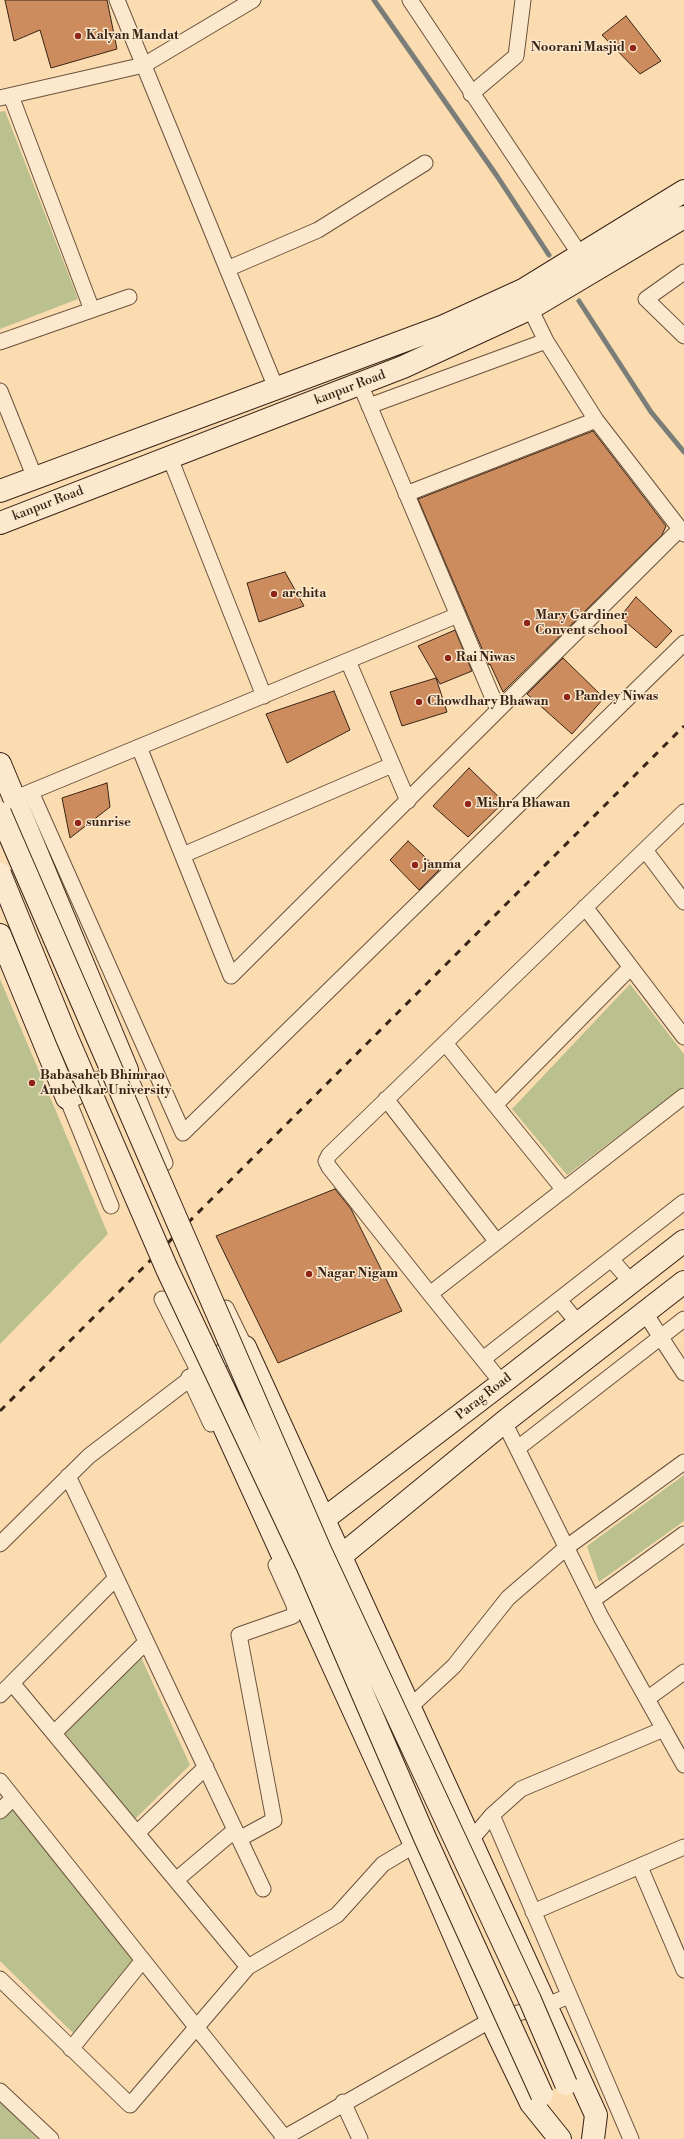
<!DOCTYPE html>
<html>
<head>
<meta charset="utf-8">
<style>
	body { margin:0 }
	canvas { display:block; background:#fadcb0 }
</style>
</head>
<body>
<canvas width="684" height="2139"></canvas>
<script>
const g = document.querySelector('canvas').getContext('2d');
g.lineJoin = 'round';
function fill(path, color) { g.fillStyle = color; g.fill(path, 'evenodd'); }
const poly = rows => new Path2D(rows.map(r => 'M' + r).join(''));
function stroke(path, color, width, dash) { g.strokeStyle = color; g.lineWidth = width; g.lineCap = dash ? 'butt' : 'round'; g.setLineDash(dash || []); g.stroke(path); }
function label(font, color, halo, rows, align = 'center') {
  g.font = font + ' "Libre Bodoni",serif'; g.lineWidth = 3; g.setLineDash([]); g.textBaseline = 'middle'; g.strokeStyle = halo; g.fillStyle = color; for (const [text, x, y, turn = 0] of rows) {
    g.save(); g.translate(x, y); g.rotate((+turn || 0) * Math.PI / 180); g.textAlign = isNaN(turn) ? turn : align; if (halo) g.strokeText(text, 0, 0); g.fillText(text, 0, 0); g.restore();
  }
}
fill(poly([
	[5,111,78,299,0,329,0,112],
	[0,979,108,1234,0,1344],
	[630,984,684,1054,684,1086,567,1175,512,1109],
	[684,1475,684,1521,599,1582,587,1546],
	[140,1655,190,1765,135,1819,65,1733],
	[10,1803,133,1961,74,2034,0,1961,0,1813],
	[0,2101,38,2139,0,2139]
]), '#bbc18e');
stroke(poly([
	[374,0,497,176,549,255],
	[579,301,651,412,684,452]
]), '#7a7d78', 5);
const building = poly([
	[5,0,107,0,117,49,51,68,40,30,14,41,5,0],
	[626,16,661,61,640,74,602,35,626,16],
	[593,431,666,526,662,535,503,692,490,664,489,665,418,499,593,431],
	[285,572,304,606,259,622,247,583,285,572],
	[636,597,672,631,656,648,620,617,636,597],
	[455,630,472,671,440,684,418,646,455,630],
	[563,658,604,698,572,734,527,694,563,658],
	[436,678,447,712,402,726,390,692,436,678],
	[334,691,350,730,287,763,266,714,334,691],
	[469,768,504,802,468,837,433,806,469,768],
	[107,783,110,807,70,838,62,798,107,783],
	[408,841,439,870,419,890,390,860,408,841],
	[335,1189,351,1209,402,1311,278,1363,216,1236,335,1189]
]);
fill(building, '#cd8c5e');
stroke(building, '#392417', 1);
const street = poly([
	[117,0,276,388],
	[410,0,581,256],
	[471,94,516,56,523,0],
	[11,96,92,310],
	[0,98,144,65,253,0],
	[227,269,318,230,425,163],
	[684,272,646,299,684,336],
	[526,300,546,341,596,420,684,534],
	[0,342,129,297],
	[360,384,498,710],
	[0,391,35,478],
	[369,406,546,341],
	[170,458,264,696],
	[406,494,596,420],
	[348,661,408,801],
	[139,747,231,976,680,529],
	[31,792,183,1133,684,643],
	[23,795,458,615],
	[645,850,684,902],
	[183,855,392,765],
	[585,907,684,1037],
	[445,1043,564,1190],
	[127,1070,165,1163],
	[67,1098,111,1206],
	[386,1099,497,1242],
	[495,1105,631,967],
	[611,1259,631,1282],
	[430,1294,684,1096],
	[559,1300,578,1323],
	[226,1308,245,1347],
	[645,1313,684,1373],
	[483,1359,684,1202],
	[189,1377,211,1424],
	[502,1383,430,1294,329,1167,326,1161,329,1155,684,812],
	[504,1422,601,1617,684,1765],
	[518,1448,684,1319],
	[68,1476,263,1889],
	[0,1544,89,1456,199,1372,162,1299],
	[593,1600,684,1534],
	[0,1695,116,1578],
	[647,1699,684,1672],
	[410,1707,454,1666,508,1598,567,1547,684,1462],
	[54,1733,146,1642],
	[0,1781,284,2137],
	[0,1811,13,1798],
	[492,1815,631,2139],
	[137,1833,206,1767],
	[239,1839,274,1820,239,1635,293,1616,295,1611,294,1605,276,1565],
	[471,1840,492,1815,521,1789,664,1729],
	[640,1867,684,1970],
	[176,1880,235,1830],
	[533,1912,684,1847],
	[248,1967,337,1915,383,1864,415,1845],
	[0,1979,130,2105,248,1967,12,1683],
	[71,2049,143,1960],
	[0,2091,51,2139],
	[343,2102,360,2139],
	[282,2139,491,2020,545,2006,569,1996]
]);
const secondary = poly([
	[0,491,444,326,523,290,684,191],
	[0,523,403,367,531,308,684,217],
	[0,764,127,1070,67,1098,0,935],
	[312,1526,324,1519,502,1383,684,1241],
	[330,1565,504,1422,684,1282],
	[560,2139,531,2103,491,2020,415,1845,199,1372,204,1365,240,1346,245,1347,596,2115,593,2139]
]);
stroke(street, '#69523d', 17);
stroke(secondary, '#392417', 24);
stroke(street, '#fce8cc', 15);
stroke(secondary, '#fce8cc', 22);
stroke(poly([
	[0,1411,684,726]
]), '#392417', 3, [7, 7]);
const secondaryBridge = poly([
	[0,813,320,1550,530,2000,566,2084],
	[0,874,67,1038,167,1269,307,1565,425,1838,542,2095]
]);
stroke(secondaryBridge, '#392417', 24, []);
stroke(secondaryBridge, '#fce8cc', 22);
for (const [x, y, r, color] of [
	[78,36,4,"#8f2418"],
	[633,48,4,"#8f2418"],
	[274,594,4,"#8f2418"],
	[527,623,4,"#8f2418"],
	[448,658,4,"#8f2418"],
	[567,697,4,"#8f2418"],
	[419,702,4,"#8f2418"],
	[468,804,4,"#8f2418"],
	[78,823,4,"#8f2418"],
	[415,865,4,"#8f2418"],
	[32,1083,4,"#8f2418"],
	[309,1274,4,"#8f2418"]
]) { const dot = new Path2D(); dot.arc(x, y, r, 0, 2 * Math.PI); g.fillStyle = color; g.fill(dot); stroke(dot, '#fce8cc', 1.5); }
label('bold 13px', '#392417', '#fce8cc', [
	["Kalyan Mandat",86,36],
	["Noorani Masjid",625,48,"right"],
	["archita",282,594],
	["Mary Gardiner",535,616],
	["Convent school",535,631],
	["Rai Niwas",456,658],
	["Pandey Niwas",575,697],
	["Chowdhary Bhawan",427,702],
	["Mishra Bhawan",476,804],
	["sunrise",86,823],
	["janma",423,865],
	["Babasaheb Bhimrao",40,1076],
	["Ambedkar University",40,1091],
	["Nagar Nigam",317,1274]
], 'left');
label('13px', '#392417', '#fce8cc', [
	["kanpur Road",350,388,-21],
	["kanpur Road",48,504,-21],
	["Parag Road",484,1397,-38]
]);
</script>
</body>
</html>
